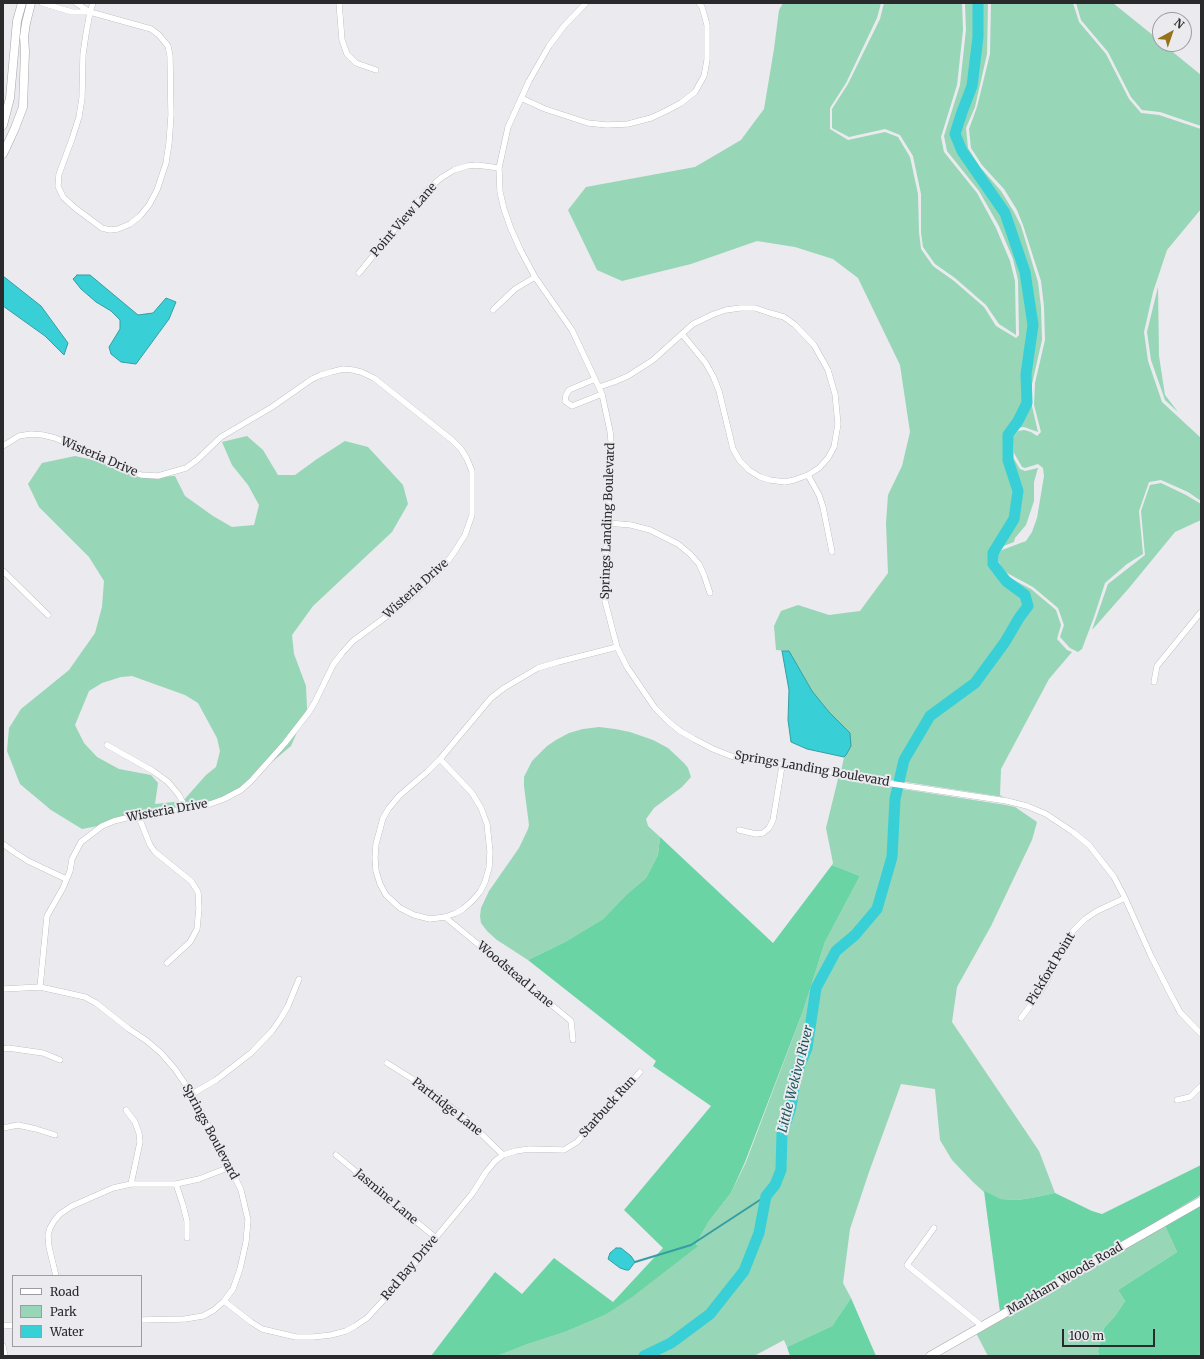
<!DOCTYPE html>
<html>
<head>
<meta charset="utf-8">
<style>
	body { margin:0 }
	#map { position:relative; width:1204px; height:1359px; overflow:hidden; background:#eaeaef; font-family:Merriweather,serif }
	canvas { display:block }
	.frame { position:absolute; inset:0; border:4px solid #2a2a2c; pointer-events:none }
	.legend { position:absolute; left:12px; top:1275px; width:130px; height:72px; box-sizing:border-box; background:#eaeaef; border:1px solid #9d9da1; margin:0; padding:5px 7px; list-style:none; font-size:12px; color:#2a2a2c }
	.legend li { display:flex; align-items:center; gap:8px; height:20px }
	.legend b { width:20px; border:1px solid #9d9da1 }
	.north { position:absolute; left:1152px; top:12px; width:40px; height:40px; box-sizing:border-box; background:#eaeaef; border:1px solid #9d9da1; border-radius:50%; rotate:40deg; font-size:11px; font-weight:700; line-height:16px; text-align:center; color:#2a2a2c }
	.north::after { content:''; display:block; margin:auto; width:14px; height:18px; background:#96721c; clip-path:polygon(50% 0,100% 100%,50% 72%,0 100%) }
	.scale { position:absolute; left:1062px; top:1329px; width:93px; height:18px; box-sizing:border-box; border:2px solid #2a2a2c; border-top:0; padding-left:5px; font-size:12px; line-height:14px; white-space:nowrap; color:#2a2a2c; -webkit-text-stroke:3px #eaeaef; paint-order:stroke }
</style>
</head>
<body>
<div id="map">
<canvas width="1204" height="1359"></canvas>
<div class="frame"></div>
<ul class="legend">
<li><b style="height:5px;background:#fff"></b>Road</li>
<li><b style="height:11px;background:#97d6b6"></b>Park</li>
<li><b style="height:11px;background:#38d0d6"></b>Water</li>
</ul>
<div class="north">N</div>
<div class="scale">100 m</div>
</div>
<script>
const g = document.querySelector('canvas').getContext('2d');
g.lineJoin = 'round';
function fill(path, color) { g.fillStyle = color; g.fill(path, 'evenodd'); }
const poly = rows => new Path2D(rows.map(r => 'M' + r).join(''));
function stroke(path, color, width, dash) { g.strokeStyle = color; g.lineWidth = width; g.lineCap = dash ? 'butt' : 'round'; g.setLineDash(dash || []); g.stroke(path); }
function label(font, color, halo, rows, align = 'center') {
  g.font = font + ' Merriweather,serif'; g.lineWidth = 4; g.setLineDash([]); g.textBaseline = 'middle'; g.strokeStyle = halo; g.fillStyle = color; for (const [text, x, y, turn = 0] of rows) {
    g.save(); g.translate(x, y); g.rotate((+turn || 0) * Math.PI / 180); g.textAlign = isNaN(turn) ? turn : align; if (halo) g.strokeText(text, 0, 0); g.fillText(text, 0, 0); g.restore();
  }
}
fill(poly([
	[783,3,881,3,877,18,846,83,830,108,830,129,848,140,885,132,898,137,910,157,918,194,919,232,921,249,933,266,954,281,984,307,996,326,1016,338,1019,335,1018,280,1013,259,999,226,979,191,947,151,944,136,960,85,966,30,965,3,988,3,987,54,975,107,966,128,968,148,980,167,1001,191,1014,212,1021,226,1038,282,1041,307,1042,340,1032,384,1032,406,1038,432,1024,427,1017,428,1010,438,1011,454,1020,469,1025,471,1038,468,1034,482,1034,501,1026,525,1015,538,1014,542,1001,547,996,553,996,562,999,569,1006,576,1031,589,1056,610,1061,625,1057,639,1067,650,1072,652,1049,679,1001,769,1000,795,1003,797,841,772,844,757,846,755,829,712,812,691,789,651,776,650,774,626,781,611,798,605,829,615,860,611,888,573,886,523,888,495,902,466,910,432,900,365,858,278,833,259,795,247,757,241,691,264,622,281,597,270,568,210,586,187,695,167,741,140,764,109,774,49,779,10],
	[884,3,962,3,963,30,957,85,941,137,944,152,977,193,996,228,1010,261,1015,281,1016,335,999,324,986,305,955,278,935,264,923,247,921,232,921,194,913,156,900,135,885,129,849,137,832,128,832,109,848,84,880,19],
	[991,3,1073,3,1079,22,1106,54,1129,99,1141,113,1159,115,1201,129,1201,209,1167,250,1153,292,1144,332,1148,361,1162,402,1201,438,1201,501,1188,492,1161,480,1149,482,1139,511,1143,554,1127,564,1105,583,1094,617,1082,649,1078,652,1070,648,1060,637,1064,625,1058,608,1033,587,1007,573,1002,568,999,562,998,554,1002,550,1026,541,1032,532,1037,518,1044,476,1043,468,1038,464,1025,468,1022,467,1014,453,1013,438,1018,431,1024,430,1031,432,1037,436,1041,432,1034,405,1035,383,1045,340,1044,306,1041,281,1023,225,1017,210,1004,189,982,165,971,148,969,129,977,107,990,54],
	[1076,3,1113,3,1160,41,1160,44,1163,44,1201,75,1201,126,1160,112,1142,110,1131,97,1108,52,1081,20],
	[1158,287,1159,356,1165,395,1178,412,1165,400,1151,360,1147,332],
	[247,436,263,450,278,475,295,475,317,459,345,441,368,447,403,485,408,504,392,532,313,606,292,635,294,654,306,686,307,709,291,746,241,788,220,803,82,829,51,810,20,784,7,751,9,728,21,709,69,670,95,633,102,607,104,581,89,557,39,507,28,484,42,463,75,456,112,464,151,477,175,476,185,496,213,516,232,527,254,525,259,505,248,485,232,465,222,442],
	[132,676,185,695,198,703,217,738,220,751,216,767,206,775,183,801,155,804,158,783,151,775,119,769,97,757,84,743,75,725,89,691,102,683,121,677],
	[1161,483,1186,495,1201,504,1201,520,1175,532,1129,588,1092,630,1108,584,1145,555,1141,511,1150,485],
	[599,727,615,729,630,732,653,740,668,748,684,763,688,768,691,777,682,787,654,808,646,819,648,826,660,837,658,855,646,878,627,894,603,919,565,942,528,960,497,940,487,931,481,923,480,916,481,908,489,891,519,848,528,829,529,825,524,786,524,777,532,761,547,746,556,740,569,733,583,729],
	[838,779,1006,805,1015,807,1037,822,1032,840,991,926,957,987,952,1022,1039,1151,1055,1193,1031,1198,1017,1200,1001,1199,984,1192,973,1182,952,1160,940,1140,935,1089,901,1084,869,1172,850,1229,843,1283,851,1298,832,1326,787,1347,784,1340,754,1356,497,1356,528,1344,565,1332,605,1315,698,1245,696,1244,709,1221,731,1193,746,1162,803,1011,825,942,860,876,832,865,833,863,826,828],
	[1165,1226,1177,1252,1118,1290,1125,1301,1115,1316,1104,1328,1098,1351,1099,1356,988,1356,976,1333,983,1331,984,1328]
]), '#97d6b6');
fill(poly([
	[660,837,773,943,832,865,860,876,825,942,803,1011,745,1162,731,1193,709,1221,696,1244,698,1246,632,1297,605,1315,565,1332,528,1344,497,1356,431,1356,495,1272,522,1294,554,1258,613,1302,663,1248,624,1210,711,1106,653,1066,656,1061,528,960,565,942,603,919,627,894,646,878,658,855],
	[1201,1165,1201,1195,1099,1256,1000,1312,984,1191,1001,1199,1017,1200,1031,1198,1055,1193,1092,1211,1102,1214],
	[1201,1205,1201,1354,1197,1356,1099,1356,1098,1351,1104,1328,1115,1316,1125,1301,1118,1290,1177,1252,1165,1226],
	[851,1298,876,1356,790,1356,787,1347,832,1326]
]), '#6bd4a4');
const water = poly([
	[77,275,90,275,138,315,153,313,166,298,176,302,169,319,136,364,121,362,111,354,109,347,120,329,120,320,111,311,96,302,81,289,73,279,77,275],
	[3,276,41,306,68,343,64,355,45,336,3,306,3,276],
	[782,651,789,651,812,691,829,712,850,733,851,746,846,755,844,757,807,749,791,742,788,720,789,690,782,651],
	[616,1248,621,1248,631,1256,635,1262,629,1270,626,1270,620,1268,608,1259,610,1253,616,1248]
]);
fill(water, '#38d0d6');
stroke(water, '#349ea3', 1);
stroke(poly([
	[635,1262,691,1245,766,1196]
]), '#349ea3', 2);
stroke(poly([
	[644,1356,671,1343,710,1314,744,1271,759,1233,766,1196,775,1185,781,1170,782,1134,791,1107,796,1074,807,1048,816,988,836,951,855,935,877,909,892,857,895,799,904,760,930,716,975,683,1005,642,1019,618,1028,606,1025,595,1006,581,993,564,993,553,1014,519,1018,491,1008,460,1008,435,1018,421,1027,403,1026,374,1033,325,1025,272,1005,213,962,151,955,134,962,112,972,86,978,37,978,3]
]), '#38d0d6', 11);
const street = poly([
	[42,3,72,12,90,12,151,29,159,35,168,46,170,56,171,115,169,143,166,163,157,190,149,205,140,216,130,224,118,229,110,230,102,228,75,208,63,197,58,186,59,174,72,139,79,117,82,98,83,54,86,34,90,12,93,3],
	[76,3,90,12],
	[339,3,342,40,347,54,356,63,376,70],
	[586,3,564,26,549,46,529,81,508,127,499,168,500,192,504,209,511,229,521,251,535,277,572,330,602,394,610,431,612,451,604,584,605,601,617,647,627,667,655,708,669,722,680,731,694,739,713,749,731,756,860,779,1007,801,1027,806,1046,814,1073,832,1089,845,1114,877,1125,898,1151,956,1172,997,1180,1012,1201,1034],
	[521,98,545,109,588,123,607,125,628,124,651,118,666,111,681,103,695,92,704,76,707,60,707,25,702,7,699,3],
	[359,273,427,190,441,178,454,170,467,166,477,165,499,168],
	[493,310,515,289,535,277],
	[595,379,569,390,566,395,565,401,572,406,602,394],
	[599,387,614,382,628,376,639,369,653,360,693,324,714,314,726,310,740,308,755,308,770,313,784,317,795,325,814,345,828,370,835,394,838,424,834,447,828,458,819,468,808,475,794,480,785,482,770,480,760,477,749,470,740,461,733,449,719,391,713,376,705,362,682,334],
	[3,446,19,436,31,434,43,435,55,438,141,475,158,476,186,468,197,460,221,437,272,407,312,379,321,375,331,372,343,369,353,370,361,372,374,378,452,440,461,449,467,459,472,471,472,515,465,535,453,554,444,566,412,596,398,608,353,641,342,653,333,665,315,702,309,712,285,743,251,781,241,790,224,799,210,804,186,809,138,815,114,821,102,826,81,842,72,859,70,871,63,888,47,916,40,987],
	[808,475,819,495,823,507,832,552],
	[608,523,631,525,650,530,678,544,690,554,699,564,704,575,710,593],
	[3,571,48,615],
	[1154,682,1157,666,1201,612],
	[107,745,153,771,168,782,179,795,186,809],
	[440,759,472,793,481,808,487,824,490,852,489,868,485,882,480,892,472,901,463,909,456,913,445,917,430,919,414,915,400,908,386,895,380,884,376,871,375,857,376,844,383,818,389,808,399,796,427,772,440,759,491,698,504,688,538,668,558,662,617,647],
	[138,815,150,845,155,852,191,881,198,892,199,908,197,929,190,942,167,963],
	[739,830,756,834,763,833,769,828,773,820,782,766],
	[3,844,14,852,28,861,66,879],
	[445,917,571,1021,573,1040],
	[3,989,40,987,85,997,96,1003,129,1029,147,1041,161,1053,175,1069,192,1094,230,1167,241,1190,248,1220,246,1242,240,1269,233,1289,224,1301,214,1310,203,1316,185,1319,141,1320],
	[1021,1018,1036,998,1046,983,1064,945,1073,931,1085,919,1097,911,1125,898],
	[3,1049,8,1048,43,1053,60,1060],
	[387,1063,422,1085,464,1117,503,1155],
	[192,1094,216,1080,251,1053,272,1031,281,1018,288,1006,299,979],
	[1177,1100,1190,1097,1201,1086],
	[126,1110,135,1122,139,1133,140,1142,131,1184],
	[3,1128,18,1125,36,1129,55,1135],
	[336,1155,436,1238],
	[176,1184,183,1205,187,1221,187,1238],
	[934,1228,907,1265,982,1326],
	[56,1276,49,1247,48,1235,50,1228,54,1221,60,1214,72,1206,113,1188,131,1184,176,1184,199,1179,230,1167],
	[224,1301,251,1322,262,1329,296,1337,313,1337,331,1335,346,1331,355,1326,367,1318,390,1293,472,1194,486,1172,495,1161,503,1155,516,1151,529,1149,564,1150,577,1142,640,1072],
	[3,1326,13,1325],
	[3,1346,5,1356]
]);
const secondary = poly([
	[3,125,10,98,17,21,22,3],
	[3,154,15,128,23,107,25,51,24,37,26,23,31,3],
	[930,1356,1201,1201]
]);
stroke(street, '#a8a8ac', 6);
stroke(secondary, '#a8a8ac', 9);
stroke(street, '#fff', 5.5);
stroke(secondary, '#fff', 8);
label('12px', '#2a2a2c', '#eaeaef', [
	["Point View Lane",404,220,-49],
	["Wisteria Drive",99,457,23],
	["Springs Landing Boulevard",608,521,-88],
	["Wisteria Drive",416,589,-42],
	["Springs Landing Boulevard",812,769,10],
	["Wisteria Drive",167,811,-10],
	["Pickford Point",1051,969,-59],
	["Woodstead Lane",515,975,40],
	["Partridge Lane",447,1107,38],
	["Starbuck Run",608,1107,-48],
	["Springs Boulevard",210,1132,62],
	["Jasmine Lane",386,1197,40],
	["Red Bay Drive",410,1268,-50],
	["Markham Woods Road",1065,1279,-30]
]);
label('italic 13px', '#1b575a', '#eaeaef', [
	["Little Wekiva River",796,1079,-76]
]);
</script>
</body>
</html>
